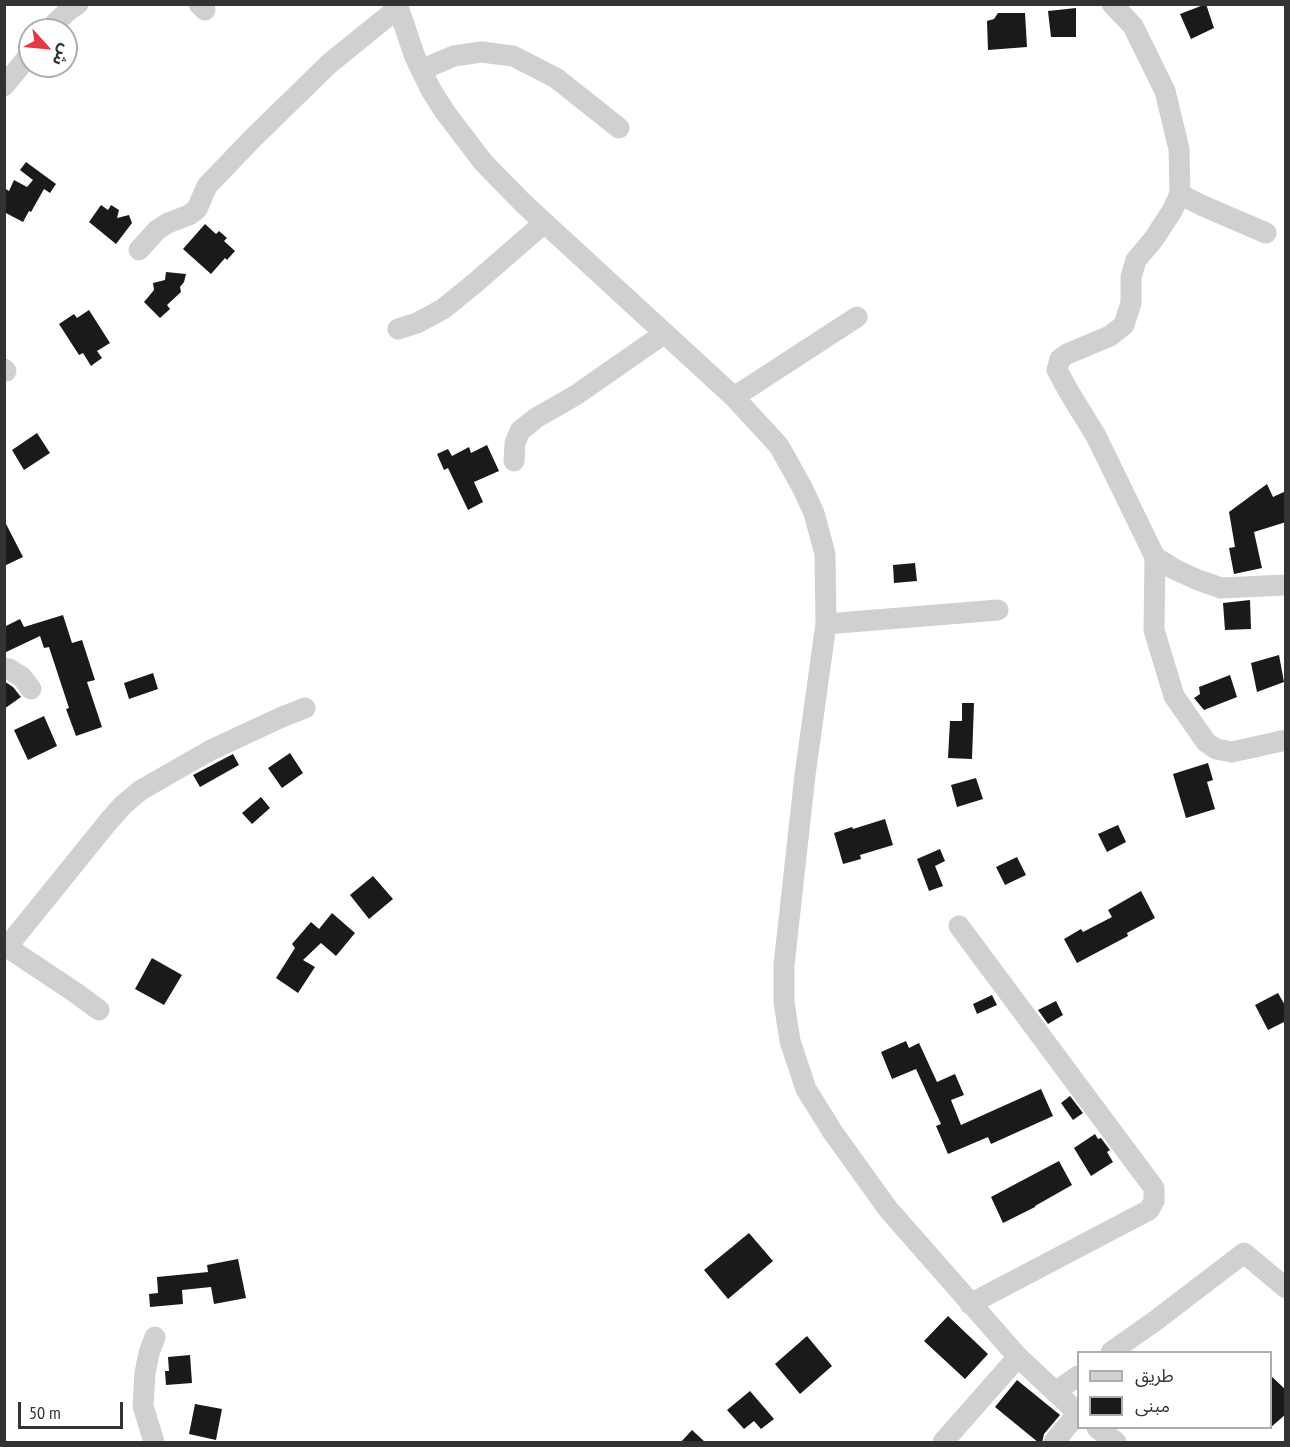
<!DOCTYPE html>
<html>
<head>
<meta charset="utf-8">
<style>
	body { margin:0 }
	#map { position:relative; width:1290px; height:1447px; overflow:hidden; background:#fff; font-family:"PT Sans Narrow","Noto Sans Arabic",sans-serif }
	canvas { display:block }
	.frame { position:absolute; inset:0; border:6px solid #333; pointer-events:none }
	.legend { position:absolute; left:1077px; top:1351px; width:195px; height:78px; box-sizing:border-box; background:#fff; border:2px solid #adadad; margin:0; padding:8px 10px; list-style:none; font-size:18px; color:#333 }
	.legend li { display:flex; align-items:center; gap:12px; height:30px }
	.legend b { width:30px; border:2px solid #adadad }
	.north { position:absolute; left:18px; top:18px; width:60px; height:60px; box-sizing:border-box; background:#fff; border:2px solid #adadad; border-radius:50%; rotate:117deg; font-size:16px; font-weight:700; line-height:24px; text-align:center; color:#333 }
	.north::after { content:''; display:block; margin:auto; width:21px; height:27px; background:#e63946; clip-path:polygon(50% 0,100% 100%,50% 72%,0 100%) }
	.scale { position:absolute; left:18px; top:1402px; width:105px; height:27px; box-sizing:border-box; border:3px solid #333; border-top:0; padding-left:8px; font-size:18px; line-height:21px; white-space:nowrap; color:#333; -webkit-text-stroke:4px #fff; paint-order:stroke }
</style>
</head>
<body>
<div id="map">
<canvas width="1290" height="1447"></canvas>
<div class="frame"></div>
<ul class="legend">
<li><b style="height:8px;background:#d0d0d0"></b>طريق</li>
<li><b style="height:16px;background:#1a1a1a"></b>مبنى</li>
</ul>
<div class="north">ش</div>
<div class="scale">50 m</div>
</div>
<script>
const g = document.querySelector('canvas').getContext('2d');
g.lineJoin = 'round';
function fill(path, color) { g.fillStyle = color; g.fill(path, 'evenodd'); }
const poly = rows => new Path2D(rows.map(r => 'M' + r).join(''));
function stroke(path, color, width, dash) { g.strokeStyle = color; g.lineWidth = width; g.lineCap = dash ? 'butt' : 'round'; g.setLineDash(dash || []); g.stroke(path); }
fill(poly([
	[1206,4,1214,28,1191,39,1180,14],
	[1076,8,1076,37,1051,37,1048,11],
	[998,13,1025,13,1027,47,988,50,987,21,994,19],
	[26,162,56,184,50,193,44,189,31,212,29,211,23,222,4,212,4,188,9,191,14,180,27,187,33,180,20,170],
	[101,205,108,210,111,205,119,210,117,218,129,215,132,223,116,244,89,222],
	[205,224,216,234,219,231,227,238,224,241,235,251,227,260,225,258,211,274,183,249],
	[166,272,186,274,184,282,180,287,181,292,167,305,170,309,160,318,144,302,154,290,153,283,165,280],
	[89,310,110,343,97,351,102,358,91,366,83,353,79,355,59,324,74,314,77,318],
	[37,433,50,453,24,470,12,450],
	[487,445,499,471,474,482,483,502,468,510,448,468,444,470,437,454,448,449,452,456,469,447,471,453],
	[1267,484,1273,497,1286,491,1286,522,1254,532,1262,568,1234,574,1229,548,1235,547,1229,512],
	[4,520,23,557,4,566],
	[915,563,917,581,894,583,893,565],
	[1250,600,1251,629,1225,630,1223,603],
	[63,615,72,643,82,640,95,680,87,682,102,727,76,736,66,709,69,708,49,647,44,648,40,636,4,653,4,627,20,619,24,627],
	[1279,655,1284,682,1257,692,1251,663],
	[153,673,158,689,129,699,124,683],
	[1230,675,1237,697,1204,710,1194,698,1200,694,1199,687],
	[4,681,13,687,21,697,4,709],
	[962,703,974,703,972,759,948,758,950,721,962,721],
	[44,716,57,746,28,760,14,730],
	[290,753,303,773,282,788,268,768],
	[233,754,239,765,200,787,193,775],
	[1208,763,1213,780,1207,782,1215,809,1186,818,1173,774],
	[976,778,983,799,957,807,951,785],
	[261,797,270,808,252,824,242,813],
	[885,819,893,845,860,855,861,859,843,864,834,833,852,827,853,829],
	[1118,825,1126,842,1107,852,1098,834],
	[940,849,945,861,935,866,943,886,929,891,917,859],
	[1017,857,1026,875,1005,885,996,867],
	[373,876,393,899,369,919,350,895],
	[1141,891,1155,918,1127,933,1128,936,1077,963,1064,939,1081,929,1083,932,1112,917,1108,910],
	[332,913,355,933,336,956,321,943,303,960,315,967,298,993,276,978,295,948,292,944,311,922,319,929],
	[152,958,182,975,164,1005,135,989],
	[1278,993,1286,1007,1286,1021,1268,1030,1255,1005],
	[992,995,997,1005,977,1014,973,1004],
	[1056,1001,1063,1015,1048,1024,1038,1010],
	[906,1041,909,1048,919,1043,937,1082,955,1074,964,1095,951,1100,961,1125,1041,1089,1053,1116,991,1144,988,1137,948,1154,936,1126,941,1124,916,1069,892,1079,881,1052],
	[1070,1096,1083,1113,1073,1120,1061,1103],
	[1095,1134,1098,1139,1101,1138,1110,1150,1107,1152,1113,1162,1091,1176,1074,1148],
	[1059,1161,1072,1185,1035,1206,1035,1207,1003,1223,991,1197],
	[749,1233,773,1261,728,1299,704,1270],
	[238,1259,246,1298,214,1304,211,1287,182,1290,183,1304,150,1307,149,1294,158,1293,157,1277,208,1272,207,1265],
	[948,1316,988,1354,965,1379,924,1341],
	[807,1336,832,1366,800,1394,775,1364],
	[190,1355,192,1383,166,1385,165,1371,169,1371,168,1357],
	[1270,1375,1286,1390,1286,1414,1270,1428],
	[1017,1380,1060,1415,1044,1434,1042,1443,1039,1443,995,1407],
	[750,1391,774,1419,761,1429,754,1421,744,1429,727,1410],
	[195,1404,222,1409,216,1440,189,1434],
	[692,1430,706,1443,680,1443]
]), '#1a1a1a');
stroke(poly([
	[199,4,205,10],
	[397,4,415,57,431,90,445,112,483,162,523,203,734,397,779,446,803,489,814,513,825,554,826,624,805,775,784,965,784,1002,790,1041,806,1089,832,1131,888,1209,1018,1357,1078,1413],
	[1112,4,1133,26,1165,91,1179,149,1180,194,1172,211,1153,240,1136,260,1131,277,1131,303,1124,325,1110,336,1067,354,1060,359,1057,370,1069,392,1096,436,1155,557,1154,630,1174,696,1206,742,1216,749,1232,752,1286,740],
	[48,30,69,10,78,4],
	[421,70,454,56,481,52,513,56,556,78,619,128],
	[4,86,30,54],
	[1180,194,1201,205,1266,233],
	[139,250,157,230,168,223,189,215,197,209,207,186,253,138,330,63,398,8],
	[398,329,417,323,443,309,475,283,544,223],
	[4,369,6,371],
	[734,397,857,317],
	[514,461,515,443,520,431,536,418,576,395,665,333],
	[1155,557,1174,569,1198,580,1221,588,1286,585],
	[826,624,998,610],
	[4,668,9,669,22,677,31,689],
	[959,926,1154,1188,1154,1201,1149,1210,970,1304],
	[4,945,76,993,99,1010],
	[7,947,108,822,123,805,141,790,211,750,282,717,305,708],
	[1111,1352,1155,1321,1244,1253,1286,1288],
	[1055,1392,1078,1376],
	[1097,1428,1116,1442],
	[154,1442,143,1406,145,1373,149,1353,155,1337],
	[943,1442,1018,1357],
	[1054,1442,1078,1413]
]), '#d0d0d0', 21);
</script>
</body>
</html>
